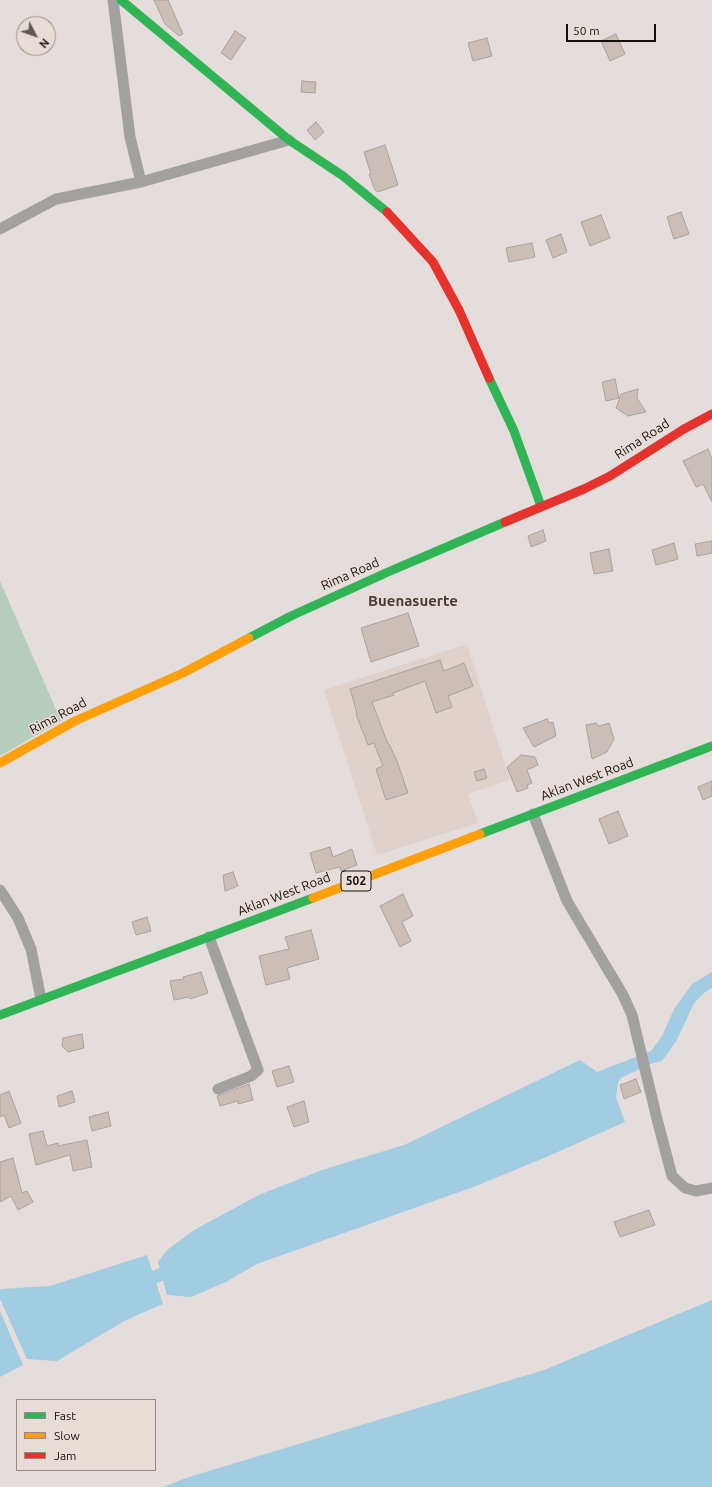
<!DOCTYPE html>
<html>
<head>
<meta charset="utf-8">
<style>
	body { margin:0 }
	#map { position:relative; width:712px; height:1487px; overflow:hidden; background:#e4dddb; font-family:Ubuntu,sans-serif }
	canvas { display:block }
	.legend { position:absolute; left:16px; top:1399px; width:140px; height:72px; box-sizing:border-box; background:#e8dcd7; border:1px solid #948b87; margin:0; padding:5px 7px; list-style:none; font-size:12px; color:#15110f }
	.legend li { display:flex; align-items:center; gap:8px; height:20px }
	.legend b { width:20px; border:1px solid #948b87 }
	.north { position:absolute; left:16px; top:16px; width:40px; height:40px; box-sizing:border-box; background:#e8dcd7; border:1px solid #948b87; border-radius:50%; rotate:131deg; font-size:11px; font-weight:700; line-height:16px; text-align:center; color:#15110f }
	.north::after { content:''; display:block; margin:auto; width:14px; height:18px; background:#5d5856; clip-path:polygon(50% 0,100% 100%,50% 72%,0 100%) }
	.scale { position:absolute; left:566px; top:24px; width:90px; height:18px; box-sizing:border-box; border:2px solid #15110f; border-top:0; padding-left:5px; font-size:12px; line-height:14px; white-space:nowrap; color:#15110f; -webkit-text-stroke:3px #e8dcd7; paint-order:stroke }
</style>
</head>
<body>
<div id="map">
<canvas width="712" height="1487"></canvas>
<ul class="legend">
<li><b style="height:5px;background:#30b455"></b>Fast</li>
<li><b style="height:5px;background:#ff9f0a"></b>Slow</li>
<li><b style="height:5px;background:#e5322d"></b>Jam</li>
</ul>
<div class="north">N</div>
<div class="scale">50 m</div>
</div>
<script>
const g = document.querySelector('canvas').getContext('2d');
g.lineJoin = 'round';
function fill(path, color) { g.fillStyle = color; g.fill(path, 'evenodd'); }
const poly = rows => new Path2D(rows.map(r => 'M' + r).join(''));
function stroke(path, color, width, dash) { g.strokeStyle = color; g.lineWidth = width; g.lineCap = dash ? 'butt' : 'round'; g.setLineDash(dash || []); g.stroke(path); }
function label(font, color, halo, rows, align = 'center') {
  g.font = font + ' Ubuntu,sans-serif'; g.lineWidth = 3; g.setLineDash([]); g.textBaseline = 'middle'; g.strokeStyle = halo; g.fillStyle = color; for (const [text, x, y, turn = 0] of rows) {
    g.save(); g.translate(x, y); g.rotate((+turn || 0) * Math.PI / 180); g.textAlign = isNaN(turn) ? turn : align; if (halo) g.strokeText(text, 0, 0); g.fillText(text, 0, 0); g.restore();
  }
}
fill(poly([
	[467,644,510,780,468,794,478,823,377,855,324,690]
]), '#dfd1cb');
fill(poly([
	[0,581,61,721,0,756]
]), '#b6ccbd');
fill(poly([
	[712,972,712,988,704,993,694,1003,677,1040,662,1061,650,1064,621,1078,618,1083,616,1097,625,1122,551,1155,476,1186,257,1264,226,1282,191,1297,167,1295,158,1262,167,1250,194,1230,259,1195,322,1170,404,1145,580,1060,597,1072,651,1051,662,1036,674,1009,692,984],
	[147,1255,163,1304,126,1320,57,1361,27,1359,0,1299,0,1289,50,1286],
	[712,1300,712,1487,163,1487,189,1477,544,1370],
	[0,1311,23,1365,0,1377]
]), '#a2cce1');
stroke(poly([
	[138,1283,178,1268]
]), '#a2cce1', 13);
const building = poly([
	[154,0,168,0,183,34,179,36,165,24,154,0],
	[235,31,246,38,231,60,221,53,235,31],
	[616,34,625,54,610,61,601,41,616,34],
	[487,38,492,56,473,61,468,43,487,38],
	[302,81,316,82,315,93,301,92,302,81],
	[316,122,324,132,315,140,307,130,316,122],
	[385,145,398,185,378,192,375,190,369,174,371,174,364,152,385,145],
	[681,212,689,234,674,239,667,217,681,212],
	[601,215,610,238,590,246,581,222,601,215],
	[561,234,567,252,553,258,546,240,561,234],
	[532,243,535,257,509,262,506,248,532,243],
	[615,379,619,398,606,401,602,382,615,379],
	[638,389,637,398,646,412,628,416,616,408,621,394,638,389],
	[708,449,712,459,712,502,703,484,696,487,683,461,708,449],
	[543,530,546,541,531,547,528,536,543,530],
	[712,541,712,553,697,556,695,544,712,541],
	[674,543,678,559,656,565,652,550,674,543],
	[609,549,613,571,594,574,590,553,609,549],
	[408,613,419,646,371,662,361,628,408,613],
	[440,660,444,671,464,663,473,686,448,696,452,707,436,713,425,681,393,693,394,695,372,702,388,744,389,744,397,761,408,793,386,800,376,769,383,766,374,743,368,745,356,714,357,713,350,689,440,660],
	[547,719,549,723,553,722,556,736,534,747,523,728,547,719],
	[596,723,599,726,609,723,614,739,607,752,592,759,586,725,596,723],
	[521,755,535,757,538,765,527,770,532,783,527,785,528,788,517,792,507,767,521,755],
	[484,769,487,778,477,781,474,772,484,769],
	[712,781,712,796,703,800,698,787,712,781],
	[618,811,628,836,609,844,599,819,618,811],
	[330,847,333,857,352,849,357,865,341,871,340,867,316,873,310,853,330,847],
	[233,872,238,886,225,891,223,875,233,872],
	[403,894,413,916,402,922,411,941,400,947,380,906,403,894],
	[147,917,151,931,136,935,132,922,147,917],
	[311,930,319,959,287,968,290,979,266,985,259,956,289,949,285,937,311,930],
	[201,972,208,993,190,999,189,997,174,1000,170,981,184,979,183,977,201,972],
	[82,1034,84,1048,68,1052,62,1046,63,1038,82,1034],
	[289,1066,294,1082,277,1087,272,1071,289,1066],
	[636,1079,641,1092,624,1099,620,1085,636,1079],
	[249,1084,253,1100,238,1104,238,1101,220,1106,217,1096,249,1084],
	[9,1091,21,1123,9,1128,4,1115,0,1117,0,1095,9,1091],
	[72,1091,75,1102,59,1107,57,1096,72,1091],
	[304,1101,309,1122,294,1127,287,1107,304,1101],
	[108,1112,111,1126,92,1131,89,1117,108,1112],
	[43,1131,47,1146,58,1143,58,1146,87,1140,92,1167,73,1171,70,1155,36,1165,29,1134,43,1131],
	[13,1158,22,1193,27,1191,33,1202,18,1210,11,1196,0,1202,0,1162,13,1158],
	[649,1210,655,1225,620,1237,614,1222,649,1210]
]);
fill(building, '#cbbeb6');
stroke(building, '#a8a3a0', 1);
stroke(poly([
	[113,0,130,137,141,182],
	[0,229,56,199,141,182,289,140],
	[533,814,567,901,623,995,632,1015,657,1119,672,1176,685,1188,696,1191,712,1188],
	[0,890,18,918,31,949,41,999],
	[209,937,258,1070,251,1076,218,1089]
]), '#a3a1a0', 11);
stroke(poly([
	[121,0,289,140,343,176,387,212],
	[489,378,514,431,541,506],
	[249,638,291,616,388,572,505,522],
	[480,834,712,746],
	[0,1015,313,898]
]), '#30b455', 9);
stroke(poly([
	[0,763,75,721,183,673,249,638],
	[313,898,480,834]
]), '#ff9f0a', 9);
stroke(poly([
	[387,212,433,262,459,310,489,378],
	[505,522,584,489,610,476,684,429,712,414]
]), '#e5322d', 9);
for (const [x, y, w] of [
	[356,881,30]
]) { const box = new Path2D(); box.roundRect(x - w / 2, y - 10, w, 20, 3); g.fillStyle = '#e8dcd7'; g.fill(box); stroke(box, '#15110f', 1); }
label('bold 12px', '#15110f', null, [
	["502",356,881]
]);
label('13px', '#15110f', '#e8dcd7', [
	["Rima Road",642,439,-33],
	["Rima Road",350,574,-24],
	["Rima Road",58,716,-28],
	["Aklan West Road",587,779,-21],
	["Aklan West Road",284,894,-21]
]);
label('bold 15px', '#443b37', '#e8dcd7', [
	["Buenasuerte",413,601]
]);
</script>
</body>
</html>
